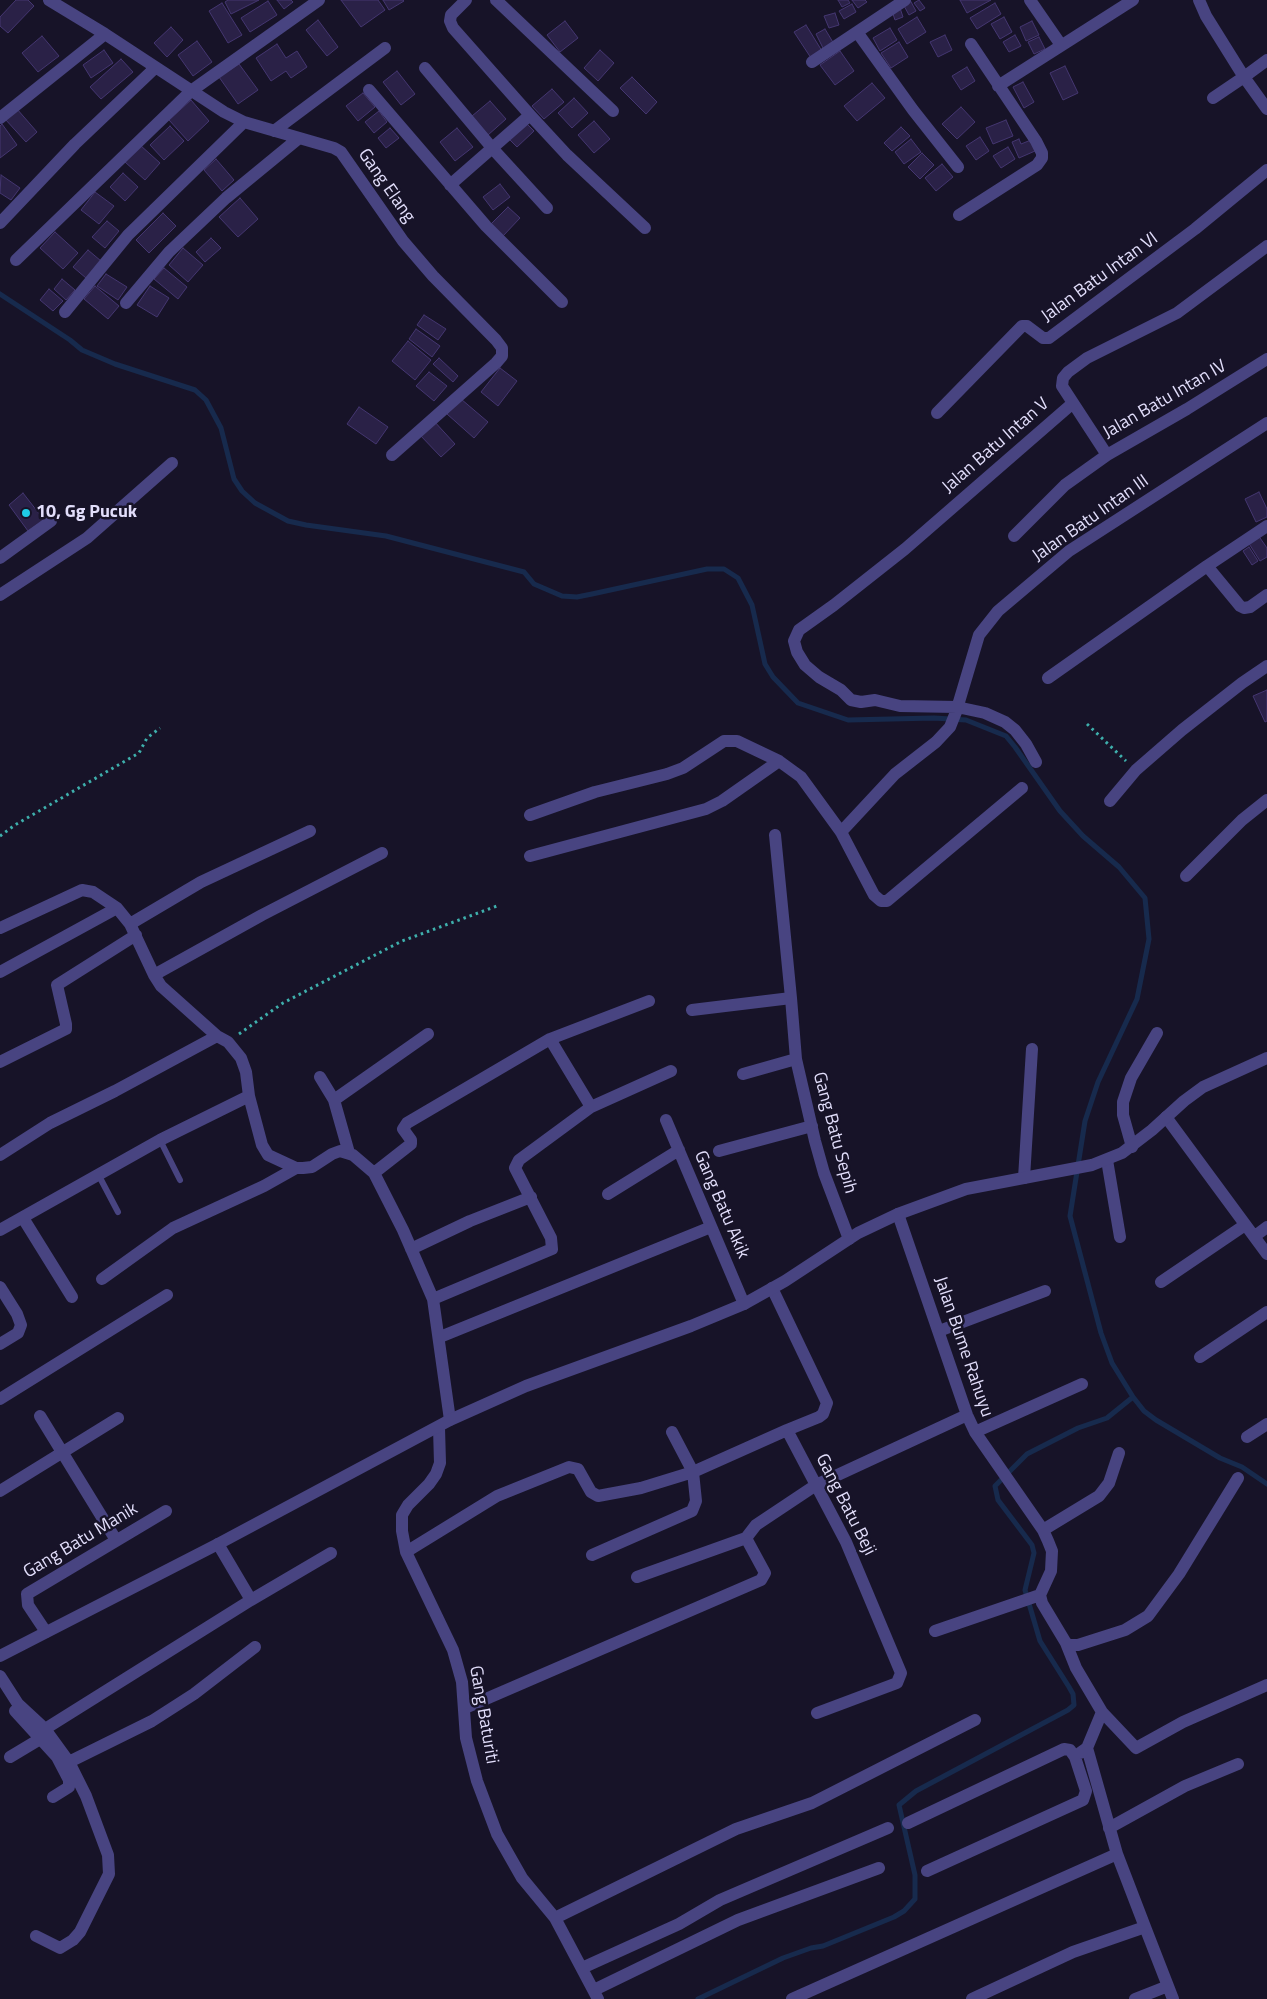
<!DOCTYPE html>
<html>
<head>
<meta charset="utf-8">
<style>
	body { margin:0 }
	canvas { display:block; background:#171328 }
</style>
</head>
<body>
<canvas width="1267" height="1999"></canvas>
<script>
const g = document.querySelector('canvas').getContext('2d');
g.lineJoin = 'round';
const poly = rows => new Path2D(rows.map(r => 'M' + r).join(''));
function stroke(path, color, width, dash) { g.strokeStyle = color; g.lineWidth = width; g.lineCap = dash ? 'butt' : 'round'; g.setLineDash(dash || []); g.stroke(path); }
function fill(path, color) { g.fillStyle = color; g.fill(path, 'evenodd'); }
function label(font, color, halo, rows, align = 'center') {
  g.font = font + ' "Titillium Web",sans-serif'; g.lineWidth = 5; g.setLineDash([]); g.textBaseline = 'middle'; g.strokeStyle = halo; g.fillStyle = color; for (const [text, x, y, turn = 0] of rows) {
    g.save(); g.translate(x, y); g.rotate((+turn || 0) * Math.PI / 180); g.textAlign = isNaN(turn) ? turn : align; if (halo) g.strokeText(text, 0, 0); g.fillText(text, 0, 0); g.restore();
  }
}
stroke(poly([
	[0,294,70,340,82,350,115,364,195,390,206,400,221,428,234,479,242,491,255,503,288,521,306,525,386,536,524,572,534,584,562,596,577,597,592,594,707,569,724,569,738,578,752,605,765,664,773,677,798,703,848,720,934,718,966,720,1006,736,1015,747,1060,811,1083,836,1119,867,1145,898,1149,939,1137,999,1098,1082,1085,1121,1070,1216,1101,1333,1112,1363,1133,1397,1144,1411,1156,1420,1220,1458,1242,1467,1267,1484],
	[698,1999,783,1958,811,1948,823,1946,894,1917,904,1911,915,1899,915,1875,899,1805,916,1791,1068,1710,1074,1705,1073,1694,1069,1687,1040,1641,1025,1590,1034,1553,1032,1545,998,1500,995,1486,1027,1454,1078,1428,1107,1418,1133,1397]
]), '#172a4d', 5);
const building = poly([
	[16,0,28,0,34,6,8,33,0,26,0,17,16,0],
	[228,0,259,0,231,14,225,2,228,0],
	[277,0,291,0,293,2,284,9,277,0],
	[341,0,378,0,385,10,361,27,341,0],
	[383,0,403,0,404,1,389,10,383,0],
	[838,0,848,0,850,3,842,7,838,0],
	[852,0,865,0,867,2,858,8,852,0],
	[910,0,916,11,909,15,903,4,910,0],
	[919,0,925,8,920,11,914,3,919,0],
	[960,0,991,0,967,13,960,0],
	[268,1,277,15,250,32,241,18,268,1],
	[222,3,242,35,228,43,209,11,222,3],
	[995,3,1001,14,977,29,970,18,995,3],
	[852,4,856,12,844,19,839,11,852,4],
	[900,8,903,17,895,20,892,11,900,8],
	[835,13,839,25,829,28,824,16,835,13],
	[917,17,926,32,907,44,898,29,917,17],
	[1004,17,1012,32,1000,39,991,24,1004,17],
	[318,20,338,47,327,56,306,30,318,20],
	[565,21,578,38,560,52,547,35,565,21],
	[1032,21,1039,35,1026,41,1020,27,1032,21],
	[806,25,822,51,811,58,794,32,806,25],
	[171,27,183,40,167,57,154,43,171,27],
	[890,28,897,40,880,51,873,38,890,28],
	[825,29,834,44,824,50,816,34,825,29],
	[945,35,952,50,938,57,930,42,945,35],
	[1015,35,1021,46,1009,52,1003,42,1015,35],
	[42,36,59,56,38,72,22,53,42,36],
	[1039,37,1045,49,1034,54,1028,42,1039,37],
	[197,41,212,62,193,76,178,55,197,41],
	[899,42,908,57,891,68,881,53,899,42],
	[277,44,286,58,297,51,307,67,291,78,286,71,271,81,256,58,277,44],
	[104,50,113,63,91,78,83,65,104,50],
	[600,50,614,63,598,81,584,68,600,50],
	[840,51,854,71,835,85,820,65,840,51],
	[121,59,133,72,101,99,90,87,121,59],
	[239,64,258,90,238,104,219,77,239,64],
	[1065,66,1078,93,1063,100,1050,73,1065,66],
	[967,67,975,81,961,90,952,76,967,67],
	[397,71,415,94,401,105,383,82,397,71],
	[632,77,657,102,646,114,620,88,632,77],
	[1023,82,1034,102,1024,108,1013,87,1023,82],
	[872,83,885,98,857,121,844,106,872,83],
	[552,89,564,102,544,119,532,106,552,89],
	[363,93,375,107,358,121,346,106,363,93],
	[574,98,588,113,572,128,558,113,574,98],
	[191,100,209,121,188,141,169,120,191,100],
	[490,101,506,119,488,135,472,116,490,101],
	[961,107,975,122,957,139,942,124,961,107],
	[17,109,37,132,26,142,5,119,17,109],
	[379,111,387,122,374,133,365,122,379,111],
	[1006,120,1013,136,993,144,986,128,1006,120],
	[594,121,610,139,594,153,578,135,594,121],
	[525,122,534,131,517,147,508,138,525,122],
	[2,124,17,145,0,158,0,126,2,124],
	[170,126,184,141,164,160,150,145,170,126],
	[901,127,910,136,892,151,884,143,901,127],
	[390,128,399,138,386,148,378,138,390,128],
	[457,128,473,147,455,161,440,142,457,128],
	[980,137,989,151,976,160,966,146,980,137],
	[911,139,921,152,904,164,895,152,911,139],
	[1019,139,1021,144,1031,140,1035,151,1019,158,1012,142,1019,139],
	[140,145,160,163,145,180,125,162,140,145],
	[1008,147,1015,159,1001,168,993,156,1008,147],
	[922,153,934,165,920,179,908,167,922,153],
	[216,159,234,180,222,191,204,170,216,159],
	[942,164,953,177,936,191,925,178,942,164],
	[123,173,138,187,125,201,110,187,123,173],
	[1,175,20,188,11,200,0,193,1,175],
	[500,184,510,197,493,210,483,197,500,184],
	[95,192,114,206,99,224,81,210,95,192],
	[240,198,258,219,238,237,219,217,240,198],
	[508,207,520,218,503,236,491,224,508,207],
	[163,213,176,226,149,253,136,240,163,213],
	[107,221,119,231,105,248,92,237,107,221],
	[55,232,78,253,63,269,40,248,55,232],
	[211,238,221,248,205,262,196,252,211,238],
	[183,248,203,265,188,282,169,265,183,248],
	[88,250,101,261,86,278,73,267,88,250],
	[164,268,187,287,178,299,154,279,164,268],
	[106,274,127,287,118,300,97,286,106,274],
	[62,279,75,290,66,300,54,289,62,279],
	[95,286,119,306,108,319,84,299,95,286],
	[150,286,169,298,157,317,137,305,150,286],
	[49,289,63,301,53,311,40,300,49,289],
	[424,315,446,329,438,340,417,325,424,315],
	[416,329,440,346,432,357,409,339,416,329],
	[408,341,431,360,415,380,392,361,408,341],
	[439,358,458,376,453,382,433,364,439,358],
	[500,368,517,381,498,406,481,392,500,368],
	[429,372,447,386,434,401,416,386,429,372],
	[461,399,488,422,474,438,447,414,461,399],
	[359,407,388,427,376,444,347,424,359,407],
	[433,420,455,444,441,457,419,434,433,420],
	[1259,492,1267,509,1267,517,1256,522,1245,499,1259,492],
	[23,493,44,520,28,531,9,505,23,493],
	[1258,535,1267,548,1267,557,1260,561,1248,542,1258,535],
	[1249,547,1258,561,1252,565,1243,551,1249,547],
	[1267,690,1267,721,1265,722,1253,696,1267,690]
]);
fill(building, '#2a2147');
stroke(building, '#443670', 1);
stroke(poly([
	[1087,724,1126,761],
	[0,836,15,825,139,753,147,738,160,728],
	[239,1034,283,1003,402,941,497,906]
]), '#3eafac', 3, [2.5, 4]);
stroke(poly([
	[160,1140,180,1180],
	[98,1174,118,1212]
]), '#484481', 6);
stroke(poly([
	[49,0,105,34,224,112,244,122,334,148,341,152,403,241,433,276,496,340,502,348,502,356,496,363,392,455],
	[466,0,451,15,450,21,453,28,530,115,567,155,645,228],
	[496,0,613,111],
	[1030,0,1061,45],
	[1199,0,1206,16,1244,77,1213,98],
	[857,32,913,110,958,167],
	[1267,60,1244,77,1267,109],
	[812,62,905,0],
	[425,68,493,149,547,208],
	[998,86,1133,0],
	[369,90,486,226,562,302],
	[0,118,105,34],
	[274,131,385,48],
	[450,185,530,115],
	[959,215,1037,165,1042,158,1042,153,1036,141,971,44],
	[0,223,75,144,155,68],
	[1267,246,1177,313,1087,358,1068,372,1063,378,1062,386,1107,455,1187,409,1267,359],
	[16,260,191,91,319,0],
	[126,303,169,252,226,198,299,138],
	[65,312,128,235,244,122],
	[937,413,1022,326,1027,326,1043,338,1049,338,1195,229,1267,170],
	[1014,536,1065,485,1107,455],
	[0,558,51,521],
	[1207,566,1240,606,1244,608,1250,607,1267,595],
	[0,595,87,538,172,463],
	[1048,678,1207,566,1267,526],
	[1036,762,1026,744,1015,730,1005,722,985,713,957,707,900,706,875,700,861,702,851,700,841,690,819,677,805,665,797,652,794,641,799,630,834,605,905,549,1073,403],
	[1110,801,1136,770,1182,730,1242,683,1267,666],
	[530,815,595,792,667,774,683,768,724,741,737,741,779,761,801,777,841,832,874,895,881,901,887,901,1022,788],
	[841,832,895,774,936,742,950,727,956,712,979,635,998,611,1069,551,1267,423],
	[775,835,791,998],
	[530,856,706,809,722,801,779,761],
	[1186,876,1242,820,1267,800],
	[130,924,201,882,310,831],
	[0,928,82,890,93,892,117,908,130,924,154,975,161,986,217,1036,228,1042,241,1058,246,1072,249,1096,262,1145,268,1155,296,1168,303,1168,312,1167,332,1154,340,1151,353,1155,374,1173,403,1230,433,1299,450,1420],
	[0,972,117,908],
	[154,975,262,915,382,853],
	[692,1010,791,998,796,1059],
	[0,1062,66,1029,66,1024,57,985,136,935],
	[743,1074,796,1059,815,1141,824,1173,849,1239],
	[320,1077,334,1100,349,1153],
	[334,1100,428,1034],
	[591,1107,671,1071],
	[1166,1117,1267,1254],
	[666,1120,744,1304],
	[1132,1147,1123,1115,1123,1102,1131,1078,1157,1033],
	[719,1151,812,1126],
	[0,1155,50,1123,115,1091,217,1036],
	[1107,1160,1120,1237],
	[374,1173,411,1144,411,1140,403,1129,407,1123,550,1039],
	[1024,1178,1032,1049],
	[608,1194,679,1150],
	[898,1214,967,1415,975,1432,1043,1530,1048,1541,1052,1551,1051,1571,1040,1595,1042,1603,1066,1643,1076,1668,1102,1712,1136,1748,1183,1722,1267,1685],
	[23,1218,72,1297],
	[0,1230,160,1140,249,1096],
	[1255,1236,1267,1227],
	[411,1249,470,1221,531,1197],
	[102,1279,173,1228,264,1186,296,1168],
	[1161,1282,1245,1225],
	[0,1287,17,1314,21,1325,18,1333,0,1344],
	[772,1288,827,1403,823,1414,819,1417,787,1430,846,1542,901,1673,897,1683,817,1713],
	[433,1299,552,1249,551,1238,515,1168,519,1160,591,1107,550,1039,649,1001],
	[939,1331,1045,1291],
	[440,1337,711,1227],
	[1200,1357,1267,1312],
	[0,1399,167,1295],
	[40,1416,116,1540],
	[439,1428,440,1463,436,1474,429,1484,408,1505,402,1515,402,1531,406,1552,453,1650,462,1682,466,1738,477,1781,497,1834,522,1878,555,1918,598,1999],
	[975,1432,1082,1384],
	[1247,1437,1267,1424],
	[0,1491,118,1418],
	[1043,1530,1099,1496,1109,1483,1119,1453],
	[218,1544,251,1600],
	[406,1552,497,1496,569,1467,578,1469,591,1492,598,1496,641,1488,693,1472,672,1432],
	[592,1555,692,1511,696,1501,693,1472,787,1430],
	[637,1577,746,1538,756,1525,816,1485,967,1415],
	[935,1631,1040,1595],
	[46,1632,28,1605,27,1594,166,1511],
	[1066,1643,1070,1645,1078,1645,1125,1630,1148,1616,1179,1574,1238,1478],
	[0,1676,18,1704,45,1729,69,1762,86,1796,108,1855,109,1874,80,1932,73,1940,60,1948,36,1936],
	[465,1708,761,1580,765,1573,746,1538],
	[15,1711,57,1757,69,1780,69,1787,53,1797],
	[45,1729,251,1600,331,1553],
	[1080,1753,1087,1748,1102,1712],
	[10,1757,40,1739],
	[69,1762,152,1721,194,1694,255,1647],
	[908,1823,1064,1749,1070,1750,1075,1757,1086,1791,1083,1800,927,1871],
	[1109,1828,1185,1786,1238,1764],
	[555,1918,736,1829,812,1803,975,1720],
	[1145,1927,1173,1999],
	[582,1968,679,1924,720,1900,888,1828],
	[594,1990,738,1920,879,1868],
	[792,1999,1117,1854,1087,1748],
	[972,1999,1073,1952,1145,1927,1117,1854],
	[1135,1999,1168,1986]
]), '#484481', 12);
stroke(poly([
	[0,1656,218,1544,450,1420,526,1386,691,1326,744,1304,785,1281,858,1233,898,1214,966,1189,1092,1165,1122,1153,1152,1130,1184,1101,1203,1087,1267,1058]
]), '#484481', 12);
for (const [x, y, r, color] of [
	[26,513,5,"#1fcbe6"]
]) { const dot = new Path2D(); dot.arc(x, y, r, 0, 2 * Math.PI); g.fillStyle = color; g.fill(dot); stroke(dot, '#171328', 2); }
label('18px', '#e2defb', '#171328', [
	["Gang Elang",386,186,55],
	["Jalan Batu Intan VI",1100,278,-36],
	["Jalan Batu Intan IV",1165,400,-30],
	["Jalan Batu Intan V",996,446,-41],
	["Jalan Batu Intan III",1091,519,-35],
	["Gang Batu Sepih",834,1133,75],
	["Gang Batu Akik",721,1205,67],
	["Jalan Bume Rahuyu",963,1347,71],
	["Gang Batu Beji",845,1505,63],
	["Gang Batu Manik",81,1541,-31],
	["Gang Baturiti",483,1715,80]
]);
label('bold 18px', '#e2defb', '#171328', [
	["10, Gg Pucuk",36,513]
], 'left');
</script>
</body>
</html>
